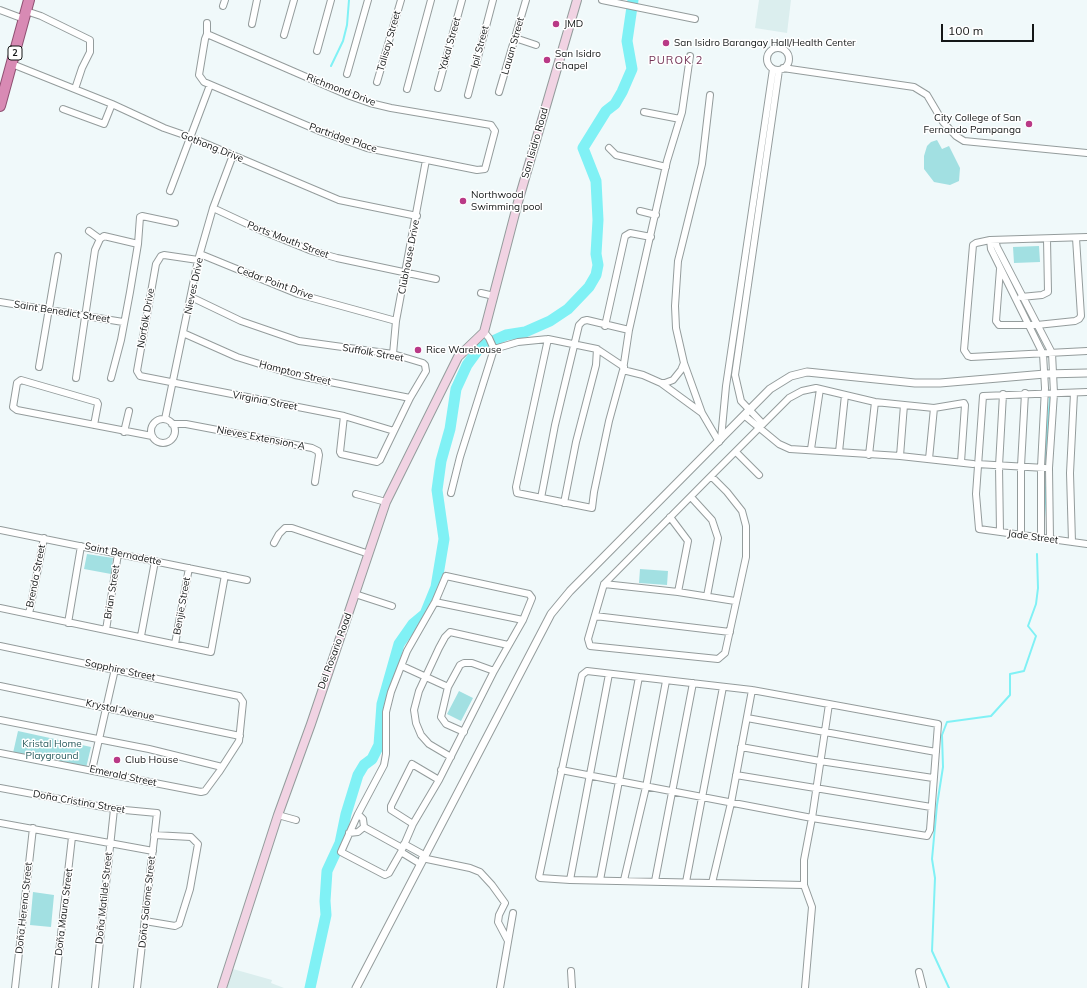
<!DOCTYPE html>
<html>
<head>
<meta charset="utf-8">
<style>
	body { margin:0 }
	#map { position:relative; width:1087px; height:988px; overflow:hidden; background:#f0f9fa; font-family:Mulish,sans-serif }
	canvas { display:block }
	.scale { position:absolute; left:941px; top:24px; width:93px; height:18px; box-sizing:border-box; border:2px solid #141717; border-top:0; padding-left:5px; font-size:12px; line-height:14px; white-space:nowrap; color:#141717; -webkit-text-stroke:3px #fff; paint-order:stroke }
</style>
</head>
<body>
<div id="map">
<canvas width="1087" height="988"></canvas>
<div class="scale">100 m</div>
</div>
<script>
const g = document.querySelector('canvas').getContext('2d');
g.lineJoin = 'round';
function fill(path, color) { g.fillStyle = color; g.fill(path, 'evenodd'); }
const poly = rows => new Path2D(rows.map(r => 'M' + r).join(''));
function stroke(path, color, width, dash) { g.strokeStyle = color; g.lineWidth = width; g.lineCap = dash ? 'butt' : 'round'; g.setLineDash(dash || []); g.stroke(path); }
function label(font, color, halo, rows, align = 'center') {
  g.font = font + ' Mulish,sans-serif'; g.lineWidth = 3; g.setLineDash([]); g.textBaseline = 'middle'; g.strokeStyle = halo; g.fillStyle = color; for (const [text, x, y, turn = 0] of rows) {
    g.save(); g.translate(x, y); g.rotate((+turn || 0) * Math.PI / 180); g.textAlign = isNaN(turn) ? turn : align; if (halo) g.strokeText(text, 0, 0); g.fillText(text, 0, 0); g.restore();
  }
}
fill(poly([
	[759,0,791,0,787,33,755,28],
	[233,969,272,980,271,983,284,988,227,988]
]), '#dbeeee');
fill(poly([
	[937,140,942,149,949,146,960,168,959,181,950,185,934,182,924,169,924,156,927,146,931,142],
	[1039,246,1040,262,1014,263,1013,247],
	[87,554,113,558,111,574,84,569],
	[640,569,668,571,667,585,639,583],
	[459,691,473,698,461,721,447,714],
	[18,731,91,747,86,768,13,753],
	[33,892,54,895,51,927,30,925]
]), '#a2e0e2');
stroke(poly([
	[331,66,343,41,347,25,349,0],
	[1044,467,1050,398],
	[1044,473,1047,518],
	[949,988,932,951,935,878,932,859,937,805,943,767,942,735,947,722,991,716,1010,695,1010,674,1024,671,1036,636,1028,626,1036,604,1038,588,1037,554]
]), '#80f1f5', 2);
stroke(poly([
	[310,988,326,915,325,901,327,871,340,843,346,814,358,775,364,765,372,759,379,745,382,704,399,644,413,624,425,614,436,587,444,539,437,490,441,461,450,429,456,389,467,365,480,347,506,335,525,332,550,321,568,309,589,287,596,275,598,265,596,254,598,220,596,181,583,148,606,111,615,104,622,92,632,69,627,41,633,0]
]), '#80f1f5', 11);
const minor = poly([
	[602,0,695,19],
	[223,6,225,0],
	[0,10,24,19],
	[26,11,41,16,90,40,90,52,82,68,75,89],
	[252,24,257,0],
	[207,34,350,96,370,103,391,108,491,125,495,131,485,169,477,170,367,148,322,132,204,82,199,75,205,39,207,34],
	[207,34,207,23],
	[284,35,294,0],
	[515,38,536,45],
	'767 59a11 11 0 1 1 22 0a11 11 0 1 1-22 0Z',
	[317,51,331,0],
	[12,64,112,104,164,128,190,137,339,200,417,216],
	[783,68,914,87,927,95,943,122,956,136,964,141,1087,153],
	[347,74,368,0],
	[377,82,401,0],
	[438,88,462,0],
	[407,89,431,0],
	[499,92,526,0],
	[468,95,493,0],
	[63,109,104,124,112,104],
	[644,112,680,119],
	[609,148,616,155,666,167],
	[170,191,210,85],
	[213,208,260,230,312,251,337,258,436,279],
	[640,211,656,215],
	[89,231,100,239],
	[1087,237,990,240,976,243,973,245,964,350,968,356,971,357,1087,351],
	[990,240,991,249,1043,354,1045,388,1041,467,1041,538],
	[995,240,997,247,1052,353,1054,393,1049,468,1050,539],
	[200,254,298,294,396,321],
	[198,260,164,255,161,256,156,264,137,371,140,376,344,416,394,431],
	[1000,269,996,321,999,325,1037,325,1075,321,1079,319,1081,316,1076,238],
	[481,293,494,296],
	[191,297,241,321,299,341,393,354,423,363,425,365,426,371,410,398,380,460,377,462,341,454,340,452,344,416],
	[1021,297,1042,295,1048,292,1047,239],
	[0,302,123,322],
	[605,326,625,236,630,233,651,237],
	[183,333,237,357,295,375,410,398],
	[494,349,518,342,548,339],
	[393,354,396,321,426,160],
	[684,363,676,328,675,306,678,261,702,164,710,95],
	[39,367,58,256],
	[624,367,597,349,548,339,516,487,517,493,592,508,594,492,609,421,623,370,629,330,667,161,682,112,690,56],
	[623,370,643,375,661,383,665,383,673,380,681,370,684,363,702,413],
	[76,378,95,250,100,239,104,236,138,244],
	[111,378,121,340,130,292,138,244,140,217,142,216,175,223],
	[661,383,702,413,719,442],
	[1087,392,983,396,976,494,979,529,1087,544],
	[745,416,779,444,790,449,900,456,973,464],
	[165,419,198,260,213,208,233,155],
	'151 431a12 12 0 1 1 24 0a12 12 0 1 1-24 0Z',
	[172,424,186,424,312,448,318,451,319,455,315,482],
	[763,424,741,401,735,375,779,70],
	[94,425,98,404,97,402,21,380,17,383,13,407,17,410,152,436],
	[124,432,129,411],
	[721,439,726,386,773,69],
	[811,449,820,389],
	[736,452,759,475],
	[839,452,845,395],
	[869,455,875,402],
	[900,456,904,405],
	[929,459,934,408],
	[977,464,1045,468],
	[711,476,727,492,742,511,746,526,746,557,725,653,718,659,590,646,588,639,604,584,711,476],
	[711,476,789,398,802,391,816,388,875,402,934,408,964,403,965,405,961,462],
	[451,493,460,457,494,349,489,338,484,332],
	[356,494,386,502],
	[691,497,712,520,718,538,707,596],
	[541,498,555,425,579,325,583,321,587,320,629,330],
	[564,503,576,442,596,365,597,349],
	[670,517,688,541,678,592],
	[0,530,247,580],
	[1000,532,999,466,1003,394],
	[1021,535,1021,466,1025,393],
	[1072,542,1070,473,1074,393],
	[274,543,279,534,285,528,292,528,369,554],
	[446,576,529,594,532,598,523,620,494,671,439,780,413,824,401,852,389,873,385,875,341,852,358,814,384,765,386,754,386,712,391,692,407,651,435,602,446,576],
	[604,584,678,592,735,601],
	[355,594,392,606],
	[435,602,523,620],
	[0,608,211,652,225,575],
	[29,614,44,538],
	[595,616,730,632],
	[68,623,81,546],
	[106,630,118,554],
	[141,636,155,561],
	[175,644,189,568],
	[0,646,239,696,243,702,239,741,219,772,205,791,201,792,0,753],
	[402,666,448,687],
	[0,686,240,736],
	[747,718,936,752],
	[0,720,149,749,222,767],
	[464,732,446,724,441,717,448,687,460,665,464,663,472,663,494,671],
	[741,747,820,761,933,778],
	[451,757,429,744,421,735,416,723,414,710,419,691,439,648,445,637,450,632,508,645],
	[92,770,115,669],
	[561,770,812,818,829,704,752,690],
	[736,775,931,807],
	[0,788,114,809,157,813,137,988],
	[278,815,296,820],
	[0,823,153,851],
	[413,824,391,810,391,806,412,764,439,780],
	[364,827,402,848],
	[349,833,358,832,364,827,363,819,358,814],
	[404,844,424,855],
	[401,852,419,863],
	[422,858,470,868,480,872,492,885,505,903,499,915,498,922,508,941],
	[570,880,609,674],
	[600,880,639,677],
	[624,880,646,787,666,681],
	[655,881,693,683],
	[686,882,723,687],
	[712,883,731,803,752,690,587,671,582,675,539,877,540,878,570,880,804,885,812,907,805,988],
	[804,885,804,860,812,818,927,836,930,830,938,724,829,704],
	[145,921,175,926,179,924,190,889,198,844,191,837,154,835],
	[571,971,572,988],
	[919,972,923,988],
	[15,988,33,828],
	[55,988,72,837],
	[95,988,114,809],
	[500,988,513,913]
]);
const tertiary = poly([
	[356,988,551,614,570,591,770,389,791,376,807,372,915,383,940,383,1045,374,1087,373]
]);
const secondary = poly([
	[222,988,278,815,311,724,386,502,458,357,484,332,518,202,577,0]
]);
const trunk = poly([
	[0,106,29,0]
]);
stroke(minor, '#949c9c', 8);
stroke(tertiary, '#949c9c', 9);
stroke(secondary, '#949c9c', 10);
stroke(trunk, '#8e4f71', 12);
stroke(minor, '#fff', 6);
stroke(tertiary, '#fff', 7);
stroke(secondary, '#f1d3e3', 8);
stroke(trunk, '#d88ab4', 10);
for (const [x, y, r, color] of [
	[556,24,4,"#b93986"],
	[666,43,4,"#b93986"],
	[547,60,4,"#b93986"],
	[1029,124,4,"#b93986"],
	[463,201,4,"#b93986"],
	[418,350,4,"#b93986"],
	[117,760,4,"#b93986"]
]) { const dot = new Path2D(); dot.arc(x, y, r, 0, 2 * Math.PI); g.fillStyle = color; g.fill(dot); stroke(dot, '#fff', 1.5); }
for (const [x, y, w] of [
	[15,53,14]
]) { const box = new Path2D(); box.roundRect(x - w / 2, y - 7, w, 14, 3); g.fillStyle = '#fff'; g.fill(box); stroke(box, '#141717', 1); }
label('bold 9px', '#141717', null, [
	["2",15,53]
]);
label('10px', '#141717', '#fff', [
	["JMD",564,24],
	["San Isidro Barangay Hall/Health Center",674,43],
	["San Isidro",555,54],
	["Chapel",555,66],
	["City College of San",1021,118,"right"],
	["Fernando Pampanga",1021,130,"right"],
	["Northwood",471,195],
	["Swimming pool",471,207],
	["Rice Warehouse",426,350],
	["Club House",125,760]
], 'left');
label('10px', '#141717', '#fff', [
	["Talisay Street",389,41,-74],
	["Yakal Street",450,44,-74],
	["Lauan Street",513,46,-74],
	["Ipil Street",480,47,-75],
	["Richmond Drive",341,90,21],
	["Partridge Place",343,138,19],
	["San Isidro Road",535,143,-74],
	["Gothong Drive",212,147,22],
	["Ports Mouth Street",288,240,21],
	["Clubhouse Drive",409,257,-79],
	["Cedar Point Drive",275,283,20],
	["Nieves Drive",194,286,-78],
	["Saint Benedict Street",62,312,9],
	["Norfolk Drive",146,318,-80],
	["Suffolk Street",373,353,10],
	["Hampton Street",295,373,14],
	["Virginia Street",265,401,11],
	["Nieves Extension-A",261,438,11],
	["Jade Street",1033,537,8],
	["Saint Bernadette",123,554,12],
	["Brenda Street",36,576,-79],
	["Brian Street",112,592,-81],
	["Benjie Street",182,606,-80],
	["Del Rosario Road",335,651,-70],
	["Sapphire Street",120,670,12],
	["Krystal Avenue",120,710,12],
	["Emerald Street",123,776,12],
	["Doña Cristina Street",79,802,10],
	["Doña Matilde Street",104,898,-84],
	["Doña Salome Street",147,902,-84],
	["Doña Herena Street",24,908,-84],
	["Doña Maura Street",64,912,-83]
]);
label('10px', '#295b5d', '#fff', [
	["Kristal Home",52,744],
	["Playground",52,756]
]);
g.letterSpacing = '1px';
label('11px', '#743457', '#fff', [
	["PUROK 2",676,61]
]);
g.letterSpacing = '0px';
</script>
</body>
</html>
